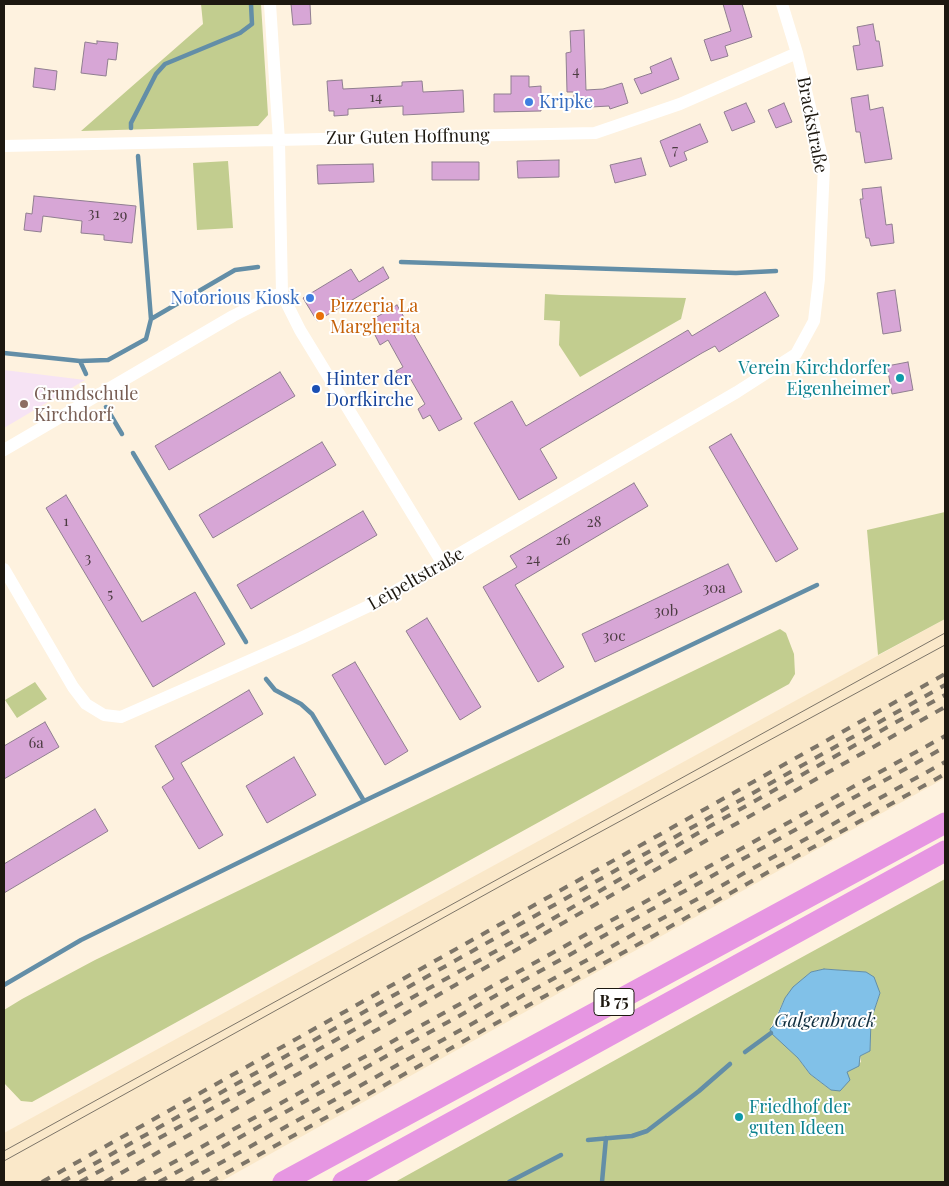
<!DOCTYPE html>
<html>
<head>
<meta charset="utf-8">
<style>
	body { margin:0 }
	#map { position:relative; width:949px; height:1186px; overflow:hidden; background:#fef2df; font-family:"Playfair Display",serif }
	canvas { display:block }
	.frame { position:absolute; inset:0; border:5px solid #1d1810; pointer-events:none }
</style>
</head>
<body>
<div id="map">
<canvas width="949" height="1186"></canvas>
<div class="frame"></div>
</div>
<script>
const g = document.querySelector('canvas').getContext('2d');
g.lineJoin = 'round';
function fill(path, color) { g.fillStyle = color; g.fill(path, 'evenodd'); }
const poly = rows => new Path2D(rows.map(r => 'M' + r).join(''));
function stroke(path, color, width, dash) { g.strokeStyle = color; g.lineWidth = width; g.lineCap = dash ? 'butt' : 'round'; g.setLineDash(dash || []); g.stroke(path); }
function label(font, color, halo, rows, align = 'center') {
  g.font = font + ' "Playfair Display",serif'; g.lineWidth = 4; g.setLineDash([]); g.textBaseline = 'middle'; g.strokeStyle = halo; g.fillStyle = color; for (const [text, x, y, turn = 0] of rows) {
    g.save(); g.translate(x, y); g.rotate((+turn || 0) * Math.PI / 180); g.textAlign = isNaN(turn) ? turn : align; if (halo) g.strokeText(text, 0, 0); g.fillText(text, 0, 0); g.restore();
  }
}
fill(poly([
	[945,619,945,778,220,1182,4,1182,4,1133]
]), '#fae8c9');
fill(poly([
	[4,370,85,380,4,428]
]), '#f6e3f4');
fill(poly([
	[201,4,261,4,268,115,258,126,81,131,203,24],
	[228,161,233,228,197,230,193,163],
	[545,294,561,295,686,298,681,319,580,377,559,345,560,321,544,320],
	[945,512,945,619,878,655,867,530],
	[780,629,786,633,794,654,795,674,789,684,32,1102,21,1101,4,1083,4,1010,22,999,95,960],
	[35,682,47,699,17,718,5,700],
	[945,879,945,1182,395,1182,729,997],
	[824,969,866,972,880,993,871,1020,870,1051,860,1056,861,1062,847,1072,847,1075,831,1090,810,1074,798,1058,770,1029,785,998,793,988,811,972]
]), '#c2cd8f');
const water = poly([
	[824,969,866,972,874,977,880,993,871,1020,870,1051,860,1056,859,1066,847,1072,850,1080,840,1091,831,1090,810,1074,798,1058,771,1033,770,1029,773,1026,785,998,793,987,811,972,824,969]
]);
fill(water, '#81c1e8');
stroke(water, '#638ea7', 1);
stroke(poly([
	[131,128,131,123,156,74,165,64,240,33,252,24,251,4],
	[138,156,151,319],
	[401,262,736,273,776,271],
	[4,353,80,361,108,360,146,339,151,319,235,270,258,267],
	[80,361,86,374],
	[106,407,122,434],
	[133,453,246,642],
	[266,679,275,690,301,704,312,714,364,801],
	[4,985,81,940,364,801,817,585],
	[745,1052,771,1033],
	[588,1140,632,1136,647,1131,699,1091,730,1064],
	[509,1182,561,1155],
	[602,1182,606,1138]
]), '#638ea7', 4.5);
const building = poly([
	[291,4,310,4,311,24,293,25,291,4],
	[723,4,742,4,752,37,725,46,728,56,711,61,704,40,731,31,723,4],
	[873,24,876,41,879,41,883,66,857,70,853,46,860,45,857,27,873,24],
	[584,30,586,90,603,89,622,83,628,103,610,109,609,106,574,108,574,92,567,92,566,53,571,52,570,31,584,30],
	[97,41,118,43,116,60,108,59,106,76,81,73,85,42,97,44,97,41],
	[671,58,679,79,641,94,634,79,652,73,650,67,671,58],
	[35,68,57,71,55,90,33,87,35,68],
	[511,76,529,76,529,87,541,86,541,111,494,112,494,94,511,94,511,76],
	[342,80,343,89,402,86,402,82,422,81,423,92,463,90,464,112,403,115,403,106,348,109,348,115,334,116,334,111,329,111,327,81,342,80],
	[868,95,870,110,883,107,892,159,865,163,860,132,856,132,851,98,868,95],
	[746,103,755,122,732,131,724,112,746,103],
	[784,103,792,122,776,128,768,110,784,103],
	[700,124,708,142,684,152,687,160,670,167,660,141,700,124],
	[641,158,646,175,615,183,610,165,641,158],
	[559,160,559,177,518,178,517,161,559,160],
	[432,162,479,162,479,180,432,180,432,162],
	[373,164,374,182,318,184,317,165,373,164],
	[881,187,886,225,892,224,894,243,871,246,869,238,866,238,860,199,863,199,862,189,881,187],
	[34,196,136,206,132,243,104,240,104,235,81,233,82,221,43,216,41,232,24,230,26,213,32,214,34,196],
	[383,267,389,278,317,321,303,298,351,269,359,282,383,267],
	[895,290,901,331,883,334,877,293,895,290],
	[765,292,779,316,719,352,715,346,702,353,540,449,557,478,519,500,474,423,512,401,526,426,688,330,692,336,765,292],
	[397,305,462,419,439,431,430,415,423,419,418,409,425,404,410,378,402,382,396,371,403,367,388,340,380,345,374,333,381,329,375,318,397,305],
	[908,362,913,390,892,394,887,366,908,362],
	[280,372,295,396,169,470,155,446,280,372],
	[731,434,798,549,776,562,709,447,731,434],
	[322,442,336,465,213,538,199,515,322,442],
	[634,483,648,506,515,585,564,667,538,682,483,587,517,567,510,556,634,483],
	[66,495,142,622,195,592,225,644,153,687,46,508,66,495],
	[363,511,377,535,251,609,237,585,363,511],
	[728,564,742,592,595,662,582,634,728,564],
	[427,618,481,707,460,720,406,631,427,618],
	[355,662,408,751,385,765,332,675,355,662],
	[249,690,263,714,181,763,223,835,199,849,162,787,174,779,155,746,249,690],
	[45,722,59,747,4,779,4,746,45,722],
	[294,757,316,795,267,823,246,786,294,757],
	[95,809,108,831,4,893,4,864,95,809]
]);
fill(building, '#d7a6d6');
stroke(building, '#907e90', 1);
stroke(poly([
	[270,4,279,141,282,294,300,330,443,564],
	[4,146,595,133,680,104,797,53],
	[4,450,233,316,272,296,282,294],
	[4,569,73,687,86,704,104,715,121,717,301,638,373,604,737,392,796,354,814,321,819,279,824,166,797,53,782,4]
]), '#fff', 12);
stroke(poly([
	[283,1182,945,823],
	[343,1182,945,851]
]), '#e696e2', 21);
stroke(poly([
	[4,1151,945,633],
	[4,1161,506,883,945,645]
]), '#7d7568', 1);
stroke(poly([
	[42,1182,945,674],
	[62,1182,945,685],
	[80,1182,532,931,710,826,945,695],
	[105,1182,391,1022,716,835,945,707],
	[138,1182,945,736],
	[159,1182,945,747],
	[186,1182,945,762],
	[210,1182,945,774]
]), '#7d7568', 4, [9, 9]);
for (const [x, y, r, color] of [
	[529,102,5,"#3f7fe0"],
	[310,298,5,"#3f7fe0"],
	[320,316,5,"#e8710a"],
	[900,378,5,"#0f9aa8"],
	[316,389,5,"#1a4fb4"],
	[24,404,5,"#8d6e63"],
	[739,1117,5,"#0f9aa8"]
]) { const dot = new Path2D(); dot.arc(x, y, r, 0, 2 * Math.PI); g.fillStyle = color; g.fill(dot); stroke(dot, '#fff', 2); }
label('15px', '#4c3c42', null, [
	["4",576,71],
	["14",376,97],
	["7",675,150],
	["31",94,213],
	["29",120,215],
	["1",66,521],
	["28",594,522],
	["26",563,540],
	["3",88,558],
	["24",533,559],
	["30a",714,588],
	["5",110,594],
	["30b",666,611],
	["30c",614,636],
	["6a",36,743]
]);
for (const [x, y, w] of [
	[614,1002,40]
]) { const box = new Path2D(); box.roundRect(x - w / 2, y - 13.5, w, 27, 4); g.fillStyle = '#fff'; g.fill(box); stroke(box, '#1d1810', 1); }
label('bold 16px', '#1d1810', null, [
	["B 75",614,1002]
]);
label('18px', '#366cbe', '#fff', [
	["Kripke",539,102],
	["Notorious Kiosk",300,298,"right"]
], 'left');
label('18px', '#1d1810', '#fff', [
	["Brackstraße",812,125,79],
	["Zur Guten Hoffnung",408,137,-1],
	["Leipeltstraße",416,579,-30]
]);
label('18px', '#c56008', '#fff', [
	["Pizzeria La",330,306],
	["Margherita",330,327]
], 'left');
label('18px', '#0d838f', '#fff', [
	["Verein Kirchdorfer",890,368],
	["Eigenheimer",890,389],
	["Friedhof der",749,1107,"left"],
	["guten Ideen",749,1128,"left"]
], 'right');
label('18px', '#164399', '#fff', [
	["Hinter der",326,379],
	["Dorfkirche",326,400]
], 'left');
label('18px', '#785e54', '#fff', [
	["Grundschule",34,394],
	["Kirchdorf",34,415]
], 'left');
label('italic 19px', '#123040', '#fff', [
	["Galgenbrack",825,1021]
]);
</script>
</body>
</html>
